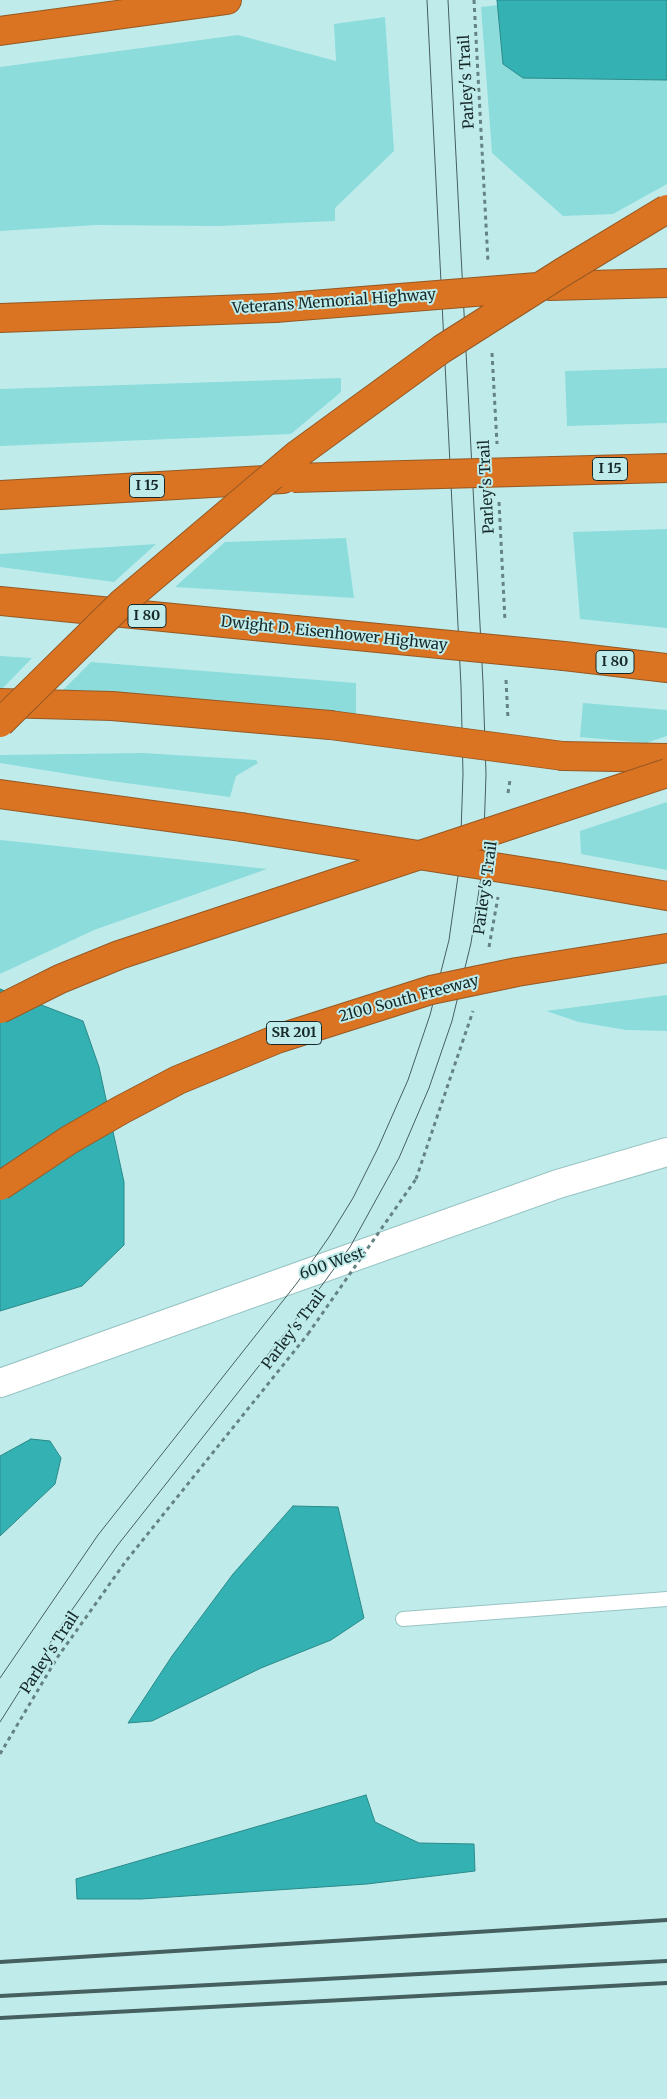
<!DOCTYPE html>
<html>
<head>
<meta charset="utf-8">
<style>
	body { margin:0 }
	canvas { display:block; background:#bfeceb }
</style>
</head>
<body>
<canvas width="667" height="2099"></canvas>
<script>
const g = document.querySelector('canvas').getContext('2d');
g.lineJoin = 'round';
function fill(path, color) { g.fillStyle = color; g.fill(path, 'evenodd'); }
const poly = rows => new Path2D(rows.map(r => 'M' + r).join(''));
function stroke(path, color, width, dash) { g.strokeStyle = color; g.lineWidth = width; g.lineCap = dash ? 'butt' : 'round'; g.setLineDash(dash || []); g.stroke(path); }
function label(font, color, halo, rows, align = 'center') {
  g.font = font + ' Merriweather,serif'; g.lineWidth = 4; g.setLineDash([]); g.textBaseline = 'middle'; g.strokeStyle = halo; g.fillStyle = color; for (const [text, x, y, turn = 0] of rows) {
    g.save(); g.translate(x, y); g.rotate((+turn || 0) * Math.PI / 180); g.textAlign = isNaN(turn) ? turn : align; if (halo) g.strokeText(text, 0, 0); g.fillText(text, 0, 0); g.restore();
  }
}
fill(poly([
	[498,5,503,64,523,78,667,80,667,184,613,214,563,216,492,153,481,7],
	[385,17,394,151,335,208,335,221,219,226,96,225,0,231,0,67,238,35,336,61,334,24],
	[667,368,667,423,567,426,565,371],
	[341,378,341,392,291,434,0,446,0,389],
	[667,529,667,628,580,619,573,532],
	[346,538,354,598,175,587,225,542],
	[156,544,114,582,0,567,0,554],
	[0,656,32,658,0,691],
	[91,662,356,683,356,723,48,705],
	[583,703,667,710,667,736,646,743,580,737],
	[143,753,256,760,258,763,236,776,230,797,111,781,0,763,0,755],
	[667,802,667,870,581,854,580,831],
	[0,840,39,844,267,869,94,930,0,974],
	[667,995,667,1031,626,1030,579,1022,546,1011]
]), '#8cdcdc');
const water = poly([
	[497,0,667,0,667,80,523,78,503,64,497,0],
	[0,989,83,1021,99,1067,124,1182,124,1245,82,1286,0,1311,0,989],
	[31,1439,50,1441,61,1458,55,1484,0,1536,0,1456,31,1439],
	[293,1506,338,1507,364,1618,331,1640,261,1668,152,1721,128,1723,172,1656,233,1574,293,1506],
	[366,1795,375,1822,419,1843,474,1844,475,1871,367,1884,141,1899,77,1899,76,1879,366,1795]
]);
fill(water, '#34b2b3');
stroke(water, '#2b8989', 1);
const service = poly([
	[403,1619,667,1599]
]);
const tertiary = poly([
	[0,1383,558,1184,667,1152]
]);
const motorway = poly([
	[0,31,227,0],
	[549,286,667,283],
	[0,318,275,308],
	[554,471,667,468],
	[0,495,283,479],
	[0,601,295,630],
	[564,656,667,668],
	[0,703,112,706,330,725],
	[563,756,667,758],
	[0,794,241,827],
	[558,877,667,896],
	[617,956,667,948]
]);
stroke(service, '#99c4c4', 16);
stroke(tertiary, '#99c4c4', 30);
stroke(motorway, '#965924', 30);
stroke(poly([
	[474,0,488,262],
	[492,353,497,444],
	[499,502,505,621],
	[506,680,508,719],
	[508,793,510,780],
	[489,947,498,897],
	[416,1179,473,1011],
	[0,1754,57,1658,126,1561,308,1334]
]), '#658383', 3, [4, 4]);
stroke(service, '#fff', 14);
stroke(tertiary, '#fff', 28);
stroke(motorway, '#da7322', 28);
stroke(poly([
	[0,1678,98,1535,297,1283,329,1237,353,1198,378,1148,408,1080,430,1015,449,940,460,862,463,774,461,686,427,0],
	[0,1722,62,1624,117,1546,314,1296,350,1247,399,1158,429,1088,452,1021,471,943,483,864,486,774,483,683,448,0]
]), '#465f5f', 1);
stroke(poly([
	[0,1962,667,1920],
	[0,1996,667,1961],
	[0,2018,667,1983]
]), '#465f5f', 4);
const motorwayBridge = poly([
	[275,308,537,287],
	[293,478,554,471],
	[295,630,564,656],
	[0,723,122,603,298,454,442,349,563,272,667,209],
	[330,725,563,756],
	[241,827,558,877],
	[0,1009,60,979,119,955,667,773],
	[0,1186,69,1140,121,1110,178,1080,277,1039,431,990,517,972,617,956]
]);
stroke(motorwayBridge, '#965924', 30, []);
stroke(poly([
	[308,1334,416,1179]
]), '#658383', 3, [4, 4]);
stroke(motorwayBridge, '#da7322', 28);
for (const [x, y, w] of [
	[610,469,35],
	[147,486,35],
	[147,616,38],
	[615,662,38],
	[294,1033,55]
]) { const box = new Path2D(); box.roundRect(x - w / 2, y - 11.5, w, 23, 4); g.fillStyle = '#bfeceb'; g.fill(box); stroke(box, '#172828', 1); }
label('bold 14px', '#172828', null, [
	["I 15",610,469],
	["I 15",147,486],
	["I 80",147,616],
	["I 80",615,662],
	["SR 201",294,1033]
]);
label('15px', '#172828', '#bfeceb', [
	["Parley's Trail",467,82,-93],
	["Veterans Memorial Highway",334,302,-4],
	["Parley's Trail",487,487,-93],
	["Dwight D. Eisenhower Highway",334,634,6],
	["Parley's Trail",486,888,-82],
	["2100 South Freeway",409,999,-15],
	["600 West",332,1264,-20],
	["Parley's Trail",294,1330,-53],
	["Parley's Trail",50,1653,-57]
]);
</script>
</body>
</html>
